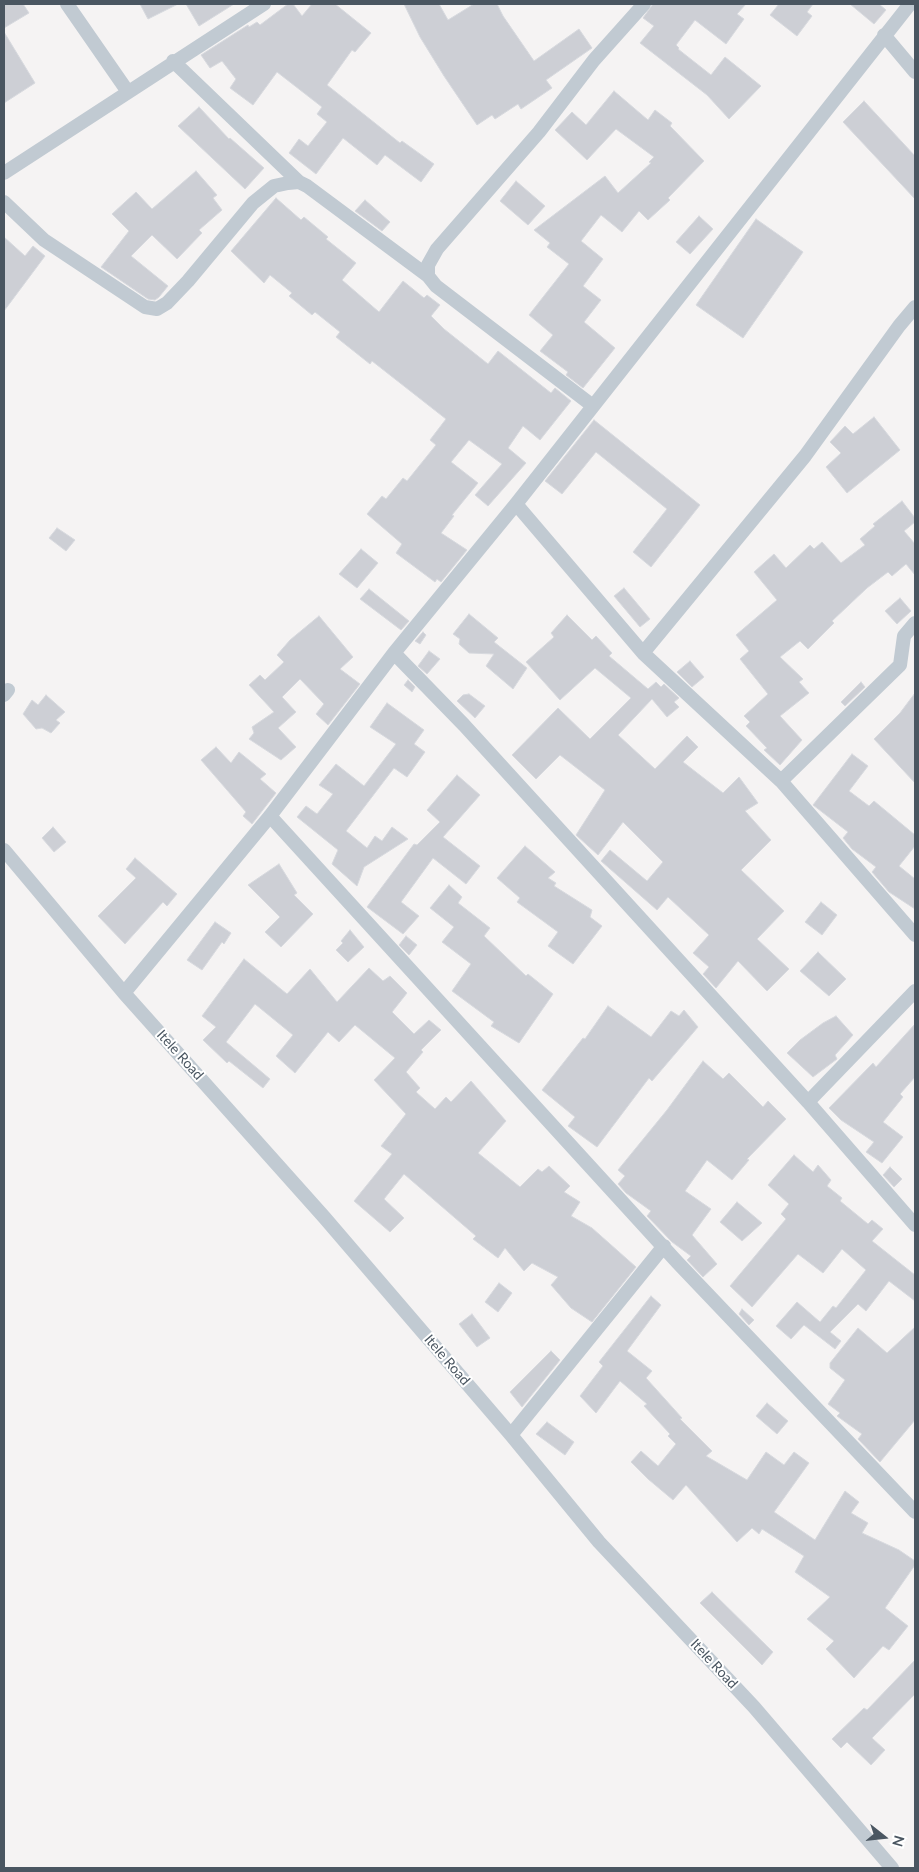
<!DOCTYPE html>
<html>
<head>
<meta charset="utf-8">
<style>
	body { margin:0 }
	#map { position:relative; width:919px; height:1872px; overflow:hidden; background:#f5f3f3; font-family:Lato,sans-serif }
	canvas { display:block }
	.frame { position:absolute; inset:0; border:5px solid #4a5661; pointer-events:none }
	.north { position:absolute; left:859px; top:1812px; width:50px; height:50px; -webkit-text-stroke:4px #fff; paint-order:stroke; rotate:106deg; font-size:14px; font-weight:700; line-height:20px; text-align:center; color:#4a5661 }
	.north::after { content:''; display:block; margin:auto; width:18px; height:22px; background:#4a5661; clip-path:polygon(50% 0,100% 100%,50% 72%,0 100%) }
</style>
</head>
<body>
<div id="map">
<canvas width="919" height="1872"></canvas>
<div class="frame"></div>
<div class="north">N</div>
</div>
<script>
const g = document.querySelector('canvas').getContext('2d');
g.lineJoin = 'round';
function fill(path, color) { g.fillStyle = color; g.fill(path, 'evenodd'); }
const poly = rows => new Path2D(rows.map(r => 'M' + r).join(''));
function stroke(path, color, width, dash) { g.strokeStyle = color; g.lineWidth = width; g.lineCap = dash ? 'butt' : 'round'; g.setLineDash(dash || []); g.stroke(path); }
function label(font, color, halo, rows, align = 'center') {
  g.font = font + ' Lato,sans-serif'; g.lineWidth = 4; g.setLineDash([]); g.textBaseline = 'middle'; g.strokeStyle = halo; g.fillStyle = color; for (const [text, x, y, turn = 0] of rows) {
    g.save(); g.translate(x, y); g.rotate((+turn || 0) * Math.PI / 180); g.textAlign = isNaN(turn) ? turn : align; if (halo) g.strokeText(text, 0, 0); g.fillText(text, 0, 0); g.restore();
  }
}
const building = poly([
	[4,4,23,4,29,13,4,28,4,4],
	[140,4,178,4,148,19,140,4],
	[186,4,234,4,199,26,186,4],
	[288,4,293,4,302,16,312,4,335,4,371,33,355,52,352,50,327,85,400,143,402,141,434,164,421,182,385,155,377,165,343,138,316,174,289,153,299,139,308,146,327,122,317,114,322,107,277,72,253,105,230,88,236,79,222,61,210,68,201,55,248,25,249,27,257,22,260,25,288,4],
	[404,4,439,4,448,20,474,4,497,4,503,16,534,61,579,29,592,48,546,80,552,88,521,109,518,104,495,119,492,115,477,125,444,76,420,37,404,4],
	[653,4,746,4,737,14,744,19,726,44,695,20,676,45,679,48,678,49,711,75,725,57,761,86,729,119,707,95,640,43,654,26,643,18,653,4],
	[779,4,813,4,807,12,812,16,797,36,770,15,779,4],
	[850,4,879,4,886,10,874,24,850,4],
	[4,32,35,83,4,103,4,32],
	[614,91,648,120,655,110,672,123,670,126,704,161,668,198,670,200,648,220,639,211,622,232,601,215,581,241,603,259,583,286,601,300,584,322,615,348,583,388,566,375,568,372,540,351,553,335,529,315,569,264,547,247,550,243,534,230,605,176,618,193,651,163,649,162,654,157,616,129,587,160,555,130,572,112,586,125,614,91],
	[864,101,915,156,915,199,843,122,864,101],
	[199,107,229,139,230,138,264,168,245,189,178,126,199,107],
	[196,171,217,195,213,198,222,210,199,230,202,233,177,259,152,235,131,256,168,286,159,297,155,300,148,299,101,267,129,231,112,214,136,192,152,209,196,171],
	[516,181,545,206,528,225,500,201,516,181],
	[276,198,301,220,304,217,328,237,326,239,356,263,342,280,379,312,403,281,424,298,427,295,440,305,431,316,444,329,488,364,498,351,551,393,555,388,571,401,540,440,523,426,508,448,526,463,488,506,475,495,502,464,469,440,451,462,478,483,452,515,454,516,441,533,467,550,441,582,437,579,435,582,396,553,402,544,367,514,382,496,386,499,403,478,407,481,436,445,430,440,446,419,372,361,370,364,336,337,340,332,315,312,312,315,289,296,292,293,270,275,264,283,231,251,276,198],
	[365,200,390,222,382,231,355,211,365,200],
	[699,216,713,229,690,254,676,242,699,216],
	[756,219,803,252,743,338,696,305,756,219],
	[4,237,25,256,33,246,45,256,4,311,4,237],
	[874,417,900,450,847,493,826,467,841,453,830,442,845,426,853,434,874,417],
	[594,420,700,505,651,567,633,552,667,509,596,452,562,494,545,481,594,420],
	[902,501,915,518,915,522,904,531,915,544,915,575,906,564,892,576,888,572,867,588,832,621,834,623,808,649,800,641,780,657,803,679,799,682,809,693,780,716,802,740,780,765,764,750,767,748,746,726,750,722,744,716,768,694,740,659,749,651,736,635,777,600,754,572,774,554,786,568,810,545,814,549,822,542,841,563,865,545,860,539,875,526,873,524,902,501],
	[57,528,75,540,66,551,49,538,57,528],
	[361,549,378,563,357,588,339,574,361,549],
	[624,588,650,619,640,627,614,596,624,588],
	[369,589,409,621,401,630,360,599,369,589],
	[900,598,911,611,897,624,885,611,900,598],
	[469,614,498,638,494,642,527,668,513,689,486,666,494,654,469,653,459,644,460,639,453,634,469,614],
	[567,615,592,640,596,636,612,653,609,656,648,689,656,682,661,687,664,684,679,698,674,702,679,707,667,717,652,699,618,735,655,769,687,736,698,747,683,762,723,793,739,777,758,803,745,811,771,840,741,870,784,911,757,939,789,969,767,991,738,961,716,988,703,974,709,967,693,953,709,935,668,897,657,910,601,861,610,850,647,881,663,862,623,822,598,855,576,835,605,790,560,755,536,779,512,755,558,708,590,739,631,698,595,668,560,700,526,662,554,637,551,633,567,615],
	[319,616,353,657,340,669,360,684,328,725,316,714,324,704,300,679,282,697,296,712,278,728,296,747,281,760,249,739,254,733,252,727,274,712,249,685,260,675,265,680,284,662,277,655,290,640,319,616],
	[423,632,426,635,420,644,415,641,423,632],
	[429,651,440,659,427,674,418,666,429,651],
	[690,661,704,677,692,687,677,672,690,661],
	[408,680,415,687,412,692,404,685,408,680],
	[861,682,865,687,845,706,841,702,861,682],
	[915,693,915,783,874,739,900,713,915,693],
	[469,694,485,706,475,718,457,701,463,695,469,694],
	[46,695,65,712,56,720,60,723,51,733,42,728,36,729,23,714,32,700,38,705,46,695],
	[387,703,424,730,414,744,425,752,407,777,394,768,346,831,367,848,375,836,382,841,392,827,408,839,364,867,357,886,332,864,338,850,297,817,306,806,317,814,333,794,319,785,336,764,364,786,396,744,370,727,387,703],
	[216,747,231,763,239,752,266,774,260,779,276,793,252,824,243,816,246,812,201,760,216,747],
	[852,754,868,766,849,791,869,806,874,801,915,835,915,846,899,866,915,879,915,909,889,892,872,872,876,867,852,849,843,838,848,832,813,805,852,754],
	[457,775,480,795,443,837,480,866,466,884,433,858,401,902,419,916,403,934,367,907,414,844,417,845,440,822,427,810,457,775],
	[53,827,66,842,54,852,42,838,53,827],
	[525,846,555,872,548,878,556,883,554,886,592,910,590,917,602,926,573,964,548,946,558,932,517,902,520,898,497,878,525,846],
	[135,858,177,894,167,906,163,902,125,944,98,916,136,878,126,869,135,858],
	[279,864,297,893,294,895,313,914,281,947,265,932,280,917,248,885,279,864],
	[449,885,462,897,458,903,490,928,484,936,526,976,528,974,553,994,519,1043,491,1026,494,1022,452,991,471,964,442,942,454,927,430,908,449,885],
	[821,902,837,915,822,935,805,922,821,902],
	[215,922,231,933,224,944,222,942,202,970,187,960,215,922],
	[350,930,364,947,348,962,336,950,343,943,341,941,350,930],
	[406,936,417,945,409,955,399,945,406,936],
	[818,952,846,979,829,996,800,971,818,952],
	[244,959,287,994,310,969,337,1002,369,968,383,981,390,976,407,993,392,1012,414,1034,429,1020,441,1030,421,1050,423,1052,406,1072,420,1088,416,1092,435,1109,446,1097,451,1102,471,1081,506,1121,478,1153,520,1187,538,1169,542,1172,549,1166,570,1186,564,1192,580,1202,571,1216,592,1228,636,1267,592,1322,571,1308,551,1285,558,1277,532,1263,524,1271,505,1248,498,1258,473,1239,476,1236,404,1174,384,1199,404,1218,390,1232,354,1201,392,1154,381,1146,406,1114,374,1080,395,1058,355,1025,339,1042,328,1032,295,1073,276,1056,293,1035,255,1004,226,1042,270,1079,263,1088,229,1061,227,1063,203,1040,216,1027,202,1016,244,959],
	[608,1006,651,1037,671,1011,679,1016,684,1010,698,1027,652,1081,649,1078,597,1147,568,1126,575,1117,542,1090,583,1038,585,1039,608,1006],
	[836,1016,853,1035,835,1055,837,1059,813,1077,787,1053,800,1040,823,1023,836,1016],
	[915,1024,915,1077,900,1094,903,1097,883,1122,903,1137,882,1163,866,1152,874,1142,841,1120,829,1108,873,1063,876,1067,915,1024],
	[703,1061,723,1079,729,1073,763,1107,768,1101,786,1119,747,1159,749,1160,732,1180,707,1160,685,1191,711,1209,692,1235,717,1264,703,1277,687,1260,691,1256,672,1242,647,1216,651,1211,626,1193,618,1184,625,1176,618,1170,667,1110,703,1061],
	[794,1155,813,1172,818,1165,831,1180,827,1186,842,1198,840,1201,868,1224,872,1220,883,1229,872,1241,915,1275,915,1301,889,1281,866,1311,858,1304,830,1332,841,1341,835,1349,804,1325,791,1339,776,1326,797,1302,820,1322,833,1306,836,1308,866,1270,842,1249,823,1273,798,1254,752,1307,730,1286,786,1219,781,1214,789,1204,768,1185,794,1155],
	[890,1167,902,1179,894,1187,883,1175,890,1167],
	[737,1202,762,1223,742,1241,720,1222,737,1202],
	[499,1283,512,1293,498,1312,485,1302,499,1283],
	[651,1296,661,1305,627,1351,652,1371,646,1378,682,1418,680,1419,712,1451,706,1456,747,1480,766,1452,784,1465,794,1452,809,1463,774,1512,815,1540,845,1491,859,1502,851,1513,868,1523,862,1533,899,1550,915,1561,915,1565,885,1608,908,1626,889,1650,883,1646,854,1678,826,1649,834,1641,807,1619,830,1597,795,1572,804,1556,762,1529,759,1534,752,1528,737,1542,686,1485,673,1500,648,1479,631,1462,641,1451,658,1466,676,1444,668,1436,670,1434,644,1406,647,1404,620,1381,596,1413,580,1396,603,1366,599,1362,651,1296],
	[742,1309,754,1320,749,1325,739,1314,742,1309],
	[472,1314,490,1338,477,1347,459,1324,472,1314],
	[915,1327,915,1420,880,1462,858,1439,862,1434,837,1416,840,1413,828,1404,845,1380,830,1368,830,1363,858,1328,887,1353,915,1327],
	[551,1351,560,1360,522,1407,510,1392,551,1351],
	[767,1403,788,1421,777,1434,756,1416,767,1403],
	[547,1422,574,1442,565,1455,536,1434,547,1422],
	[712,1592,773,1652,762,1665,700,1603,712,1592],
	[915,1660,915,1694,872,1738,885,1750,871,1765,847,1742,841,1748,832,1739,864,1708,867,1710,915,1660]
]);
fill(building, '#cdcfd5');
stroke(building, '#d7d9de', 1);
stroke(poly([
	[67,4,128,92],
	[884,35,915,72],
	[173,61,299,182],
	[4,173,264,4],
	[4,202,44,240,145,307,157,309,167,303,188,281,253,203,274,186,288,183,299,182,307,186,428,276],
	[593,406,436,286,428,276,428,265,437,249,539,132,594,60,644,4],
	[516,504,643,653,781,781,915,935],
	[394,653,464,725,808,1102,915,1225],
	[643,653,805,456,899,326,915,307],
	[4,695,8,690],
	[781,781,900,665,904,636,915,623],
	[270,816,678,1263,915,1512],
	[4,850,124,993,324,1217,511,1435,599,1542,754,1707,892,1868],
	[124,993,270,816,394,653,516,504,910,4],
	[808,1102,915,991],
	[511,1435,664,1246]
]), '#c1cad2', 14);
label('14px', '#4a5661', '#fff', [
	["Itele Road",180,1055,48],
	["Itele Road",447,1360,49],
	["Itele Road",714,1664,47]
]);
</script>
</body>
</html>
